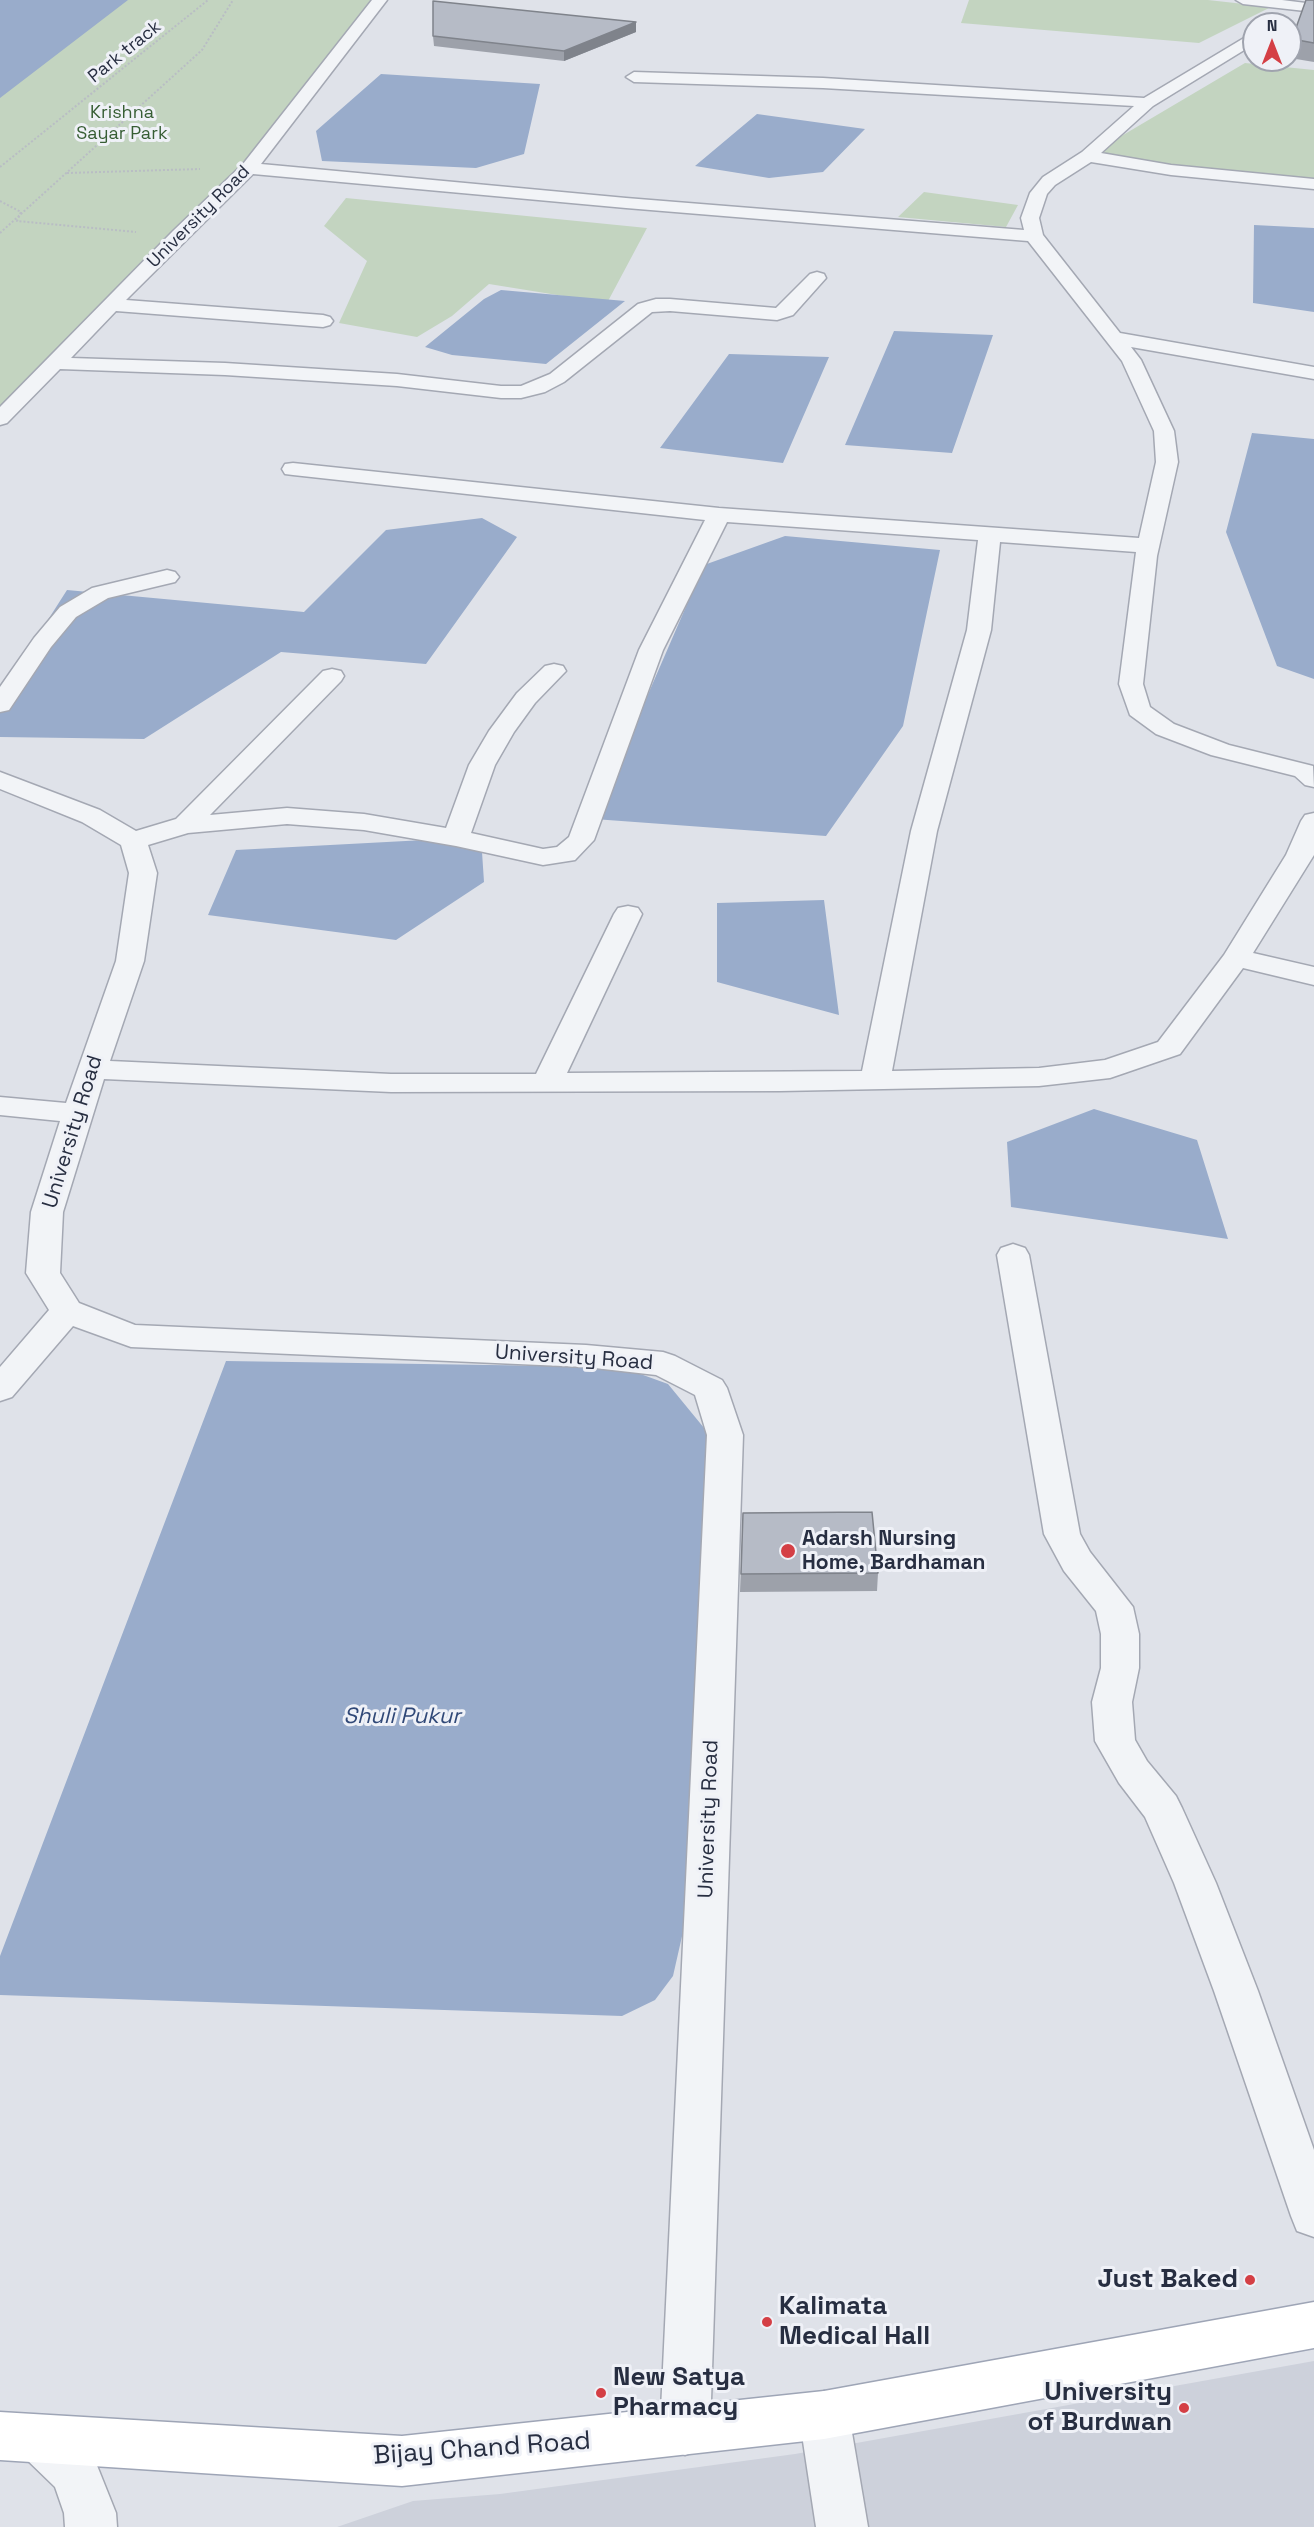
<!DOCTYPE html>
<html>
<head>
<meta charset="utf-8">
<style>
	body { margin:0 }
	#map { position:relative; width:1314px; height:2527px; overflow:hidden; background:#dfe2e9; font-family:"Space Grotesk",sans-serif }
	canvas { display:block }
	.north { position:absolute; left:1242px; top:12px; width:60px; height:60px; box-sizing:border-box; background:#eff1f7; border:2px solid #9fa3ae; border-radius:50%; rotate:0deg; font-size:16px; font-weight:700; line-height:24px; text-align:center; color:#272e41 }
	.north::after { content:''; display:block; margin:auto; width:21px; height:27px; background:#d43f45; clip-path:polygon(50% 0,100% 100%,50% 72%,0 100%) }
</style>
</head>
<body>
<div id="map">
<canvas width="1314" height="2527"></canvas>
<div class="north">N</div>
</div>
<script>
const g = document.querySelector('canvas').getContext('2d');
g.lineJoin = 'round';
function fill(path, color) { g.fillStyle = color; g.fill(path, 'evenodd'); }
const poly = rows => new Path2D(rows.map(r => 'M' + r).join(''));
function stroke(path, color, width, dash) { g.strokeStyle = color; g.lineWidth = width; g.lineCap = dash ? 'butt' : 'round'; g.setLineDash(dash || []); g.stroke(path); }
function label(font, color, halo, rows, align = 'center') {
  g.font = font + ' "Space Grotesk",sans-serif'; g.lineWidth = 6; g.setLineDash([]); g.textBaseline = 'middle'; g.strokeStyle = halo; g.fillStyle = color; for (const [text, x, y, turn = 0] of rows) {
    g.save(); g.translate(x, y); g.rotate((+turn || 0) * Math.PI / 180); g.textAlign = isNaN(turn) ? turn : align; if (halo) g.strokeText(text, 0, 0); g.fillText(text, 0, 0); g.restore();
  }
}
fill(poly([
	[1314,2361,1314,2527,337,2527,413,2501,500,2494,795,2454]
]), '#cdd1db');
fill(poly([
	[0,0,380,0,249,168,0,418],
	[969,0,1208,0,1271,7,1199,43,961,23],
	[1245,63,1314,70,1314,178,1170,168,1096,151],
	[924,192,1018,205,1006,227,898,217],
	[346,198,647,228,607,303,489,284,452,316,417,337,339,323,367,261,324,226]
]), '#c3d4c0');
fill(poly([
	[0,0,128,0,0,98],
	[381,74,540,84,524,154,476,168,322,161,316,131],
	[757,114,865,129,823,172,769,178,695,166],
	[1254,225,1314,228,1314,312,1253,303],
	[501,290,625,301,546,364,452,355,425,347,484,299],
	[894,331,993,335,952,453,845,445],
	[729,354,829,357,783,463,660,448],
	[1252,433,1314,439,1314,679,1277,666,1226,532],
	[482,518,517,537,426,664,281,652,144,739,0,737,0,695,67,590,304,612,386,530],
	[785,536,940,550,903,726,826,836,594,819,704,565],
	[481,837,484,882,396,940,208,915,236,850],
	[824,900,839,1015,717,982,717,903],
	[1094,1109,1197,1140,1228,1239,1011,1207,1007,1142],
	[226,1361,621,1367,668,1384,709,1434,685,1923,673,1976,655,2000,622,2016,0,1995,0,1956]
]), '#99accb');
const minor = poly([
	[372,0,387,0,261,164,626,198,1024,230,1021,218,1030,193,1043,177,1082,152,1134,106,823,88,634,82,626,77,634,72,823,78,1144,98,1254,32,1254,44,1153,106,1101,153,1171,165,1314,179,1314,189,1171,175,1091,162,1055,185,1047,194,1039,218,1043,235,1120,333,1314,367,1314,379,1131,347,1141,360,1174,431,1178,462,1157,556,1143,684,1150,707,1174,724,1229,745,1313,766,1314,787,1305,785,1295,776,1211,755,1156,734,1130,715,1119,684,1136,552,1000,542,991,630,937,831,892,1071,1039,1068,1105,1060,1158,1042,1224,955,1286,855,1301,821,1305,815,1314,813,1314,855,1253,953,1314,967,1314,985,1243,968,1180,1054,1110,1078,1039,1086,780,1091,391,1092,104,1079,63,1212,60,1273,79,1303,135,1325,586,1345,663,1352,675,1356,722,1380,727,1388,743,1435,710,2431,703,2448,685,2455,667,2448,660,2431,707,1435,695,1395,656,1375,586,1367,131,1347,73,1326,12,1397,0,1401,0,1367,49,1310,26,1273,31,1212,60,1121,0,1115,0,1097,66,1103,116,961,129,873,121,845,82,822,0,789,0,772,100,810,136,831,176,819,323,671,332,669,341,671,344,676,341,681,210,815,287,808,364,814,446,828,469,765,489,731,517,693,545,666,554,664,563,666,566,671,535,703,514,732,495,765,471,833,543,849,557,847,569,837,639,650,705,520,293,475,285,474,282,469,285,464,293,463,719,508,1139,538,1156,462,1154,431,1122,361,1028,241,626,208,253,174,126,300,323,315,330,317,333,321,330,325,323,327,116,311,71,358,225,363,397,374,501,386,521,386,550,374,638,304,656,299,670,299,776,308,810,274,817,272,824,274,826,278,793,315,777,320,670,311,652,312,564,382,545,392,521,398,501,398,397,386,225,375,60,369,7,423,0,425,0,407,173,231,243,164,372,0],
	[727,522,978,540,967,630,911,831,862,1071,567,1073,642,914,638,908,628,906,618,908,614,914,536,1074,391,1074,110,1061,144,961,157,873,148,845,188,833,287,824,364,830,456,846,543,865,575,860,594,840,663,650,727,522],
	[1236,0,1282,0,1314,4,1314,12,1243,4,1236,0],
	[167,570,175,572,179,577,175,582,108,598,76,617,51,647,9,710,0,712,0,687,34,638,60,607,92,588,167,570],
	[1013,1244,1025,1248,1029,1255,1080,1534,1090,1552,1133,1607,1139,1634,1139,1668,1132,1702,1135,1740,1147,1761,1176,1796,1182,1808,1216,1883,1258,1991,1314,2150,1314,2237,1297,2231,1291,2216,1214,1991,1174,1883,1145,1817,1119,1783,1095,1741,1092,1702,1101,1668,1101,1634,1096,1611,1064,1571,1044,1534,997,1255,1001,1248,1013,1244],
	[824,2391,842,2398,849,2415,868,2527,816,2527,799,2415,806,2398,824,2391],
	[42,2416,60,2423,92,2453,116,2513,117,2527,65,2527,64,2513,55,2487,24,2457,17,2440,24,2423,42,2416]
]);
const major = poly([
	[1314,2302,1314,2348,824,2439,402,2486,0,2460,0,2412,402,2436,824,2391,1314,2302]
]);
stroke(minor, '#a4a8b3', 3);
stroke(major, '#9ea5b6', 3);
stroke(poly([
	[0,167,208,0],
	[67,173,200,169],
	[0,201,21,212,17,221,136,232],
	[0,233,202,50,233,0]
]), '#b9bdc4', 2, [2, 2]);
fill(minor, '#f2f4f7');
fill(major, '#fff');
fill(poly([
	[1314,0,1314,62,1290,58,1292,39],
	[636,22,636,32,564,61,434,46,433,36],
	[743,1513,878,1573,877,1591,740,1592]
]), '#9da1aa');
fill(poly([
	[636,22,636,32,564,61,564,51]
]), '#7f838b');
const building = poly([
	[1306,0,1314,0,1314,43,1292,39,1306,0],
	[433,1,636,22,564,51,433,36,433,1],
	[872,1512,878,1573,741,1574,743,1513,872,1512]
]);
fill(building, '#b6bbc6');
stroke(building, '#7f838b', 1.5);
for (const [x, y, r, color] of [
	[788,1551,8,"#d43f45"],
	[1250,2280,6,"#d43f45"],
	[767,2322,6,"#d43f45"],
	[601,2393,6,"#d43f45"],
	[1184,2408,6,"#d43f45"]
]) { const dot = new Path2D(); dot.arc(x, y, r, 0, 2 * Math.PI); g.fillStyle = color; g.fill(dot); stroke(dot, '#eff1f7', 2); }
label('18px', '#272e41', '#eff1f7', [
	["Park track",125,52,-39],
	["University Road",199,217,-45]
]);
label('18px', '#375e34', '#eff1f7', [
	["Krishna",122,113],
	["Sayar Park",122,134]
]);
label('21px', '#272e41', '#eff1f7', [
	["University Road",73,1132,-73],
	["University Road",574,1358,4],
	["University Road",709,1819,-88]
]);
label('bold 21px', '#272e41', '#eff1f7', [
	["Adarsh Nursing",802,1539],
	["Home, Bardhaman",802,1563]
], 'left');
label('italic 22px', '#304877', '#eff1f7', [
	["Shuli Pukur",402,1717]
]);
label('bold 26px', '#272e41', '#eff1f7', [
	["Just Baked",1238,2280],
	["Kalimata",779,2307,"left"],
	["Medical Hall",779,2337,"left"],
	["New Satya",613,2378,"left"],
	["Pharmacy",613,2408,"left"],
	["University",1172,2393],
	["of Burdwan",1172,2423]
], 'right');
label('26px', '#272e41', '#eff1f7', [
	["Bijay Chand Road",482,2449,-4]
]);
</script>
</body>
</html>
